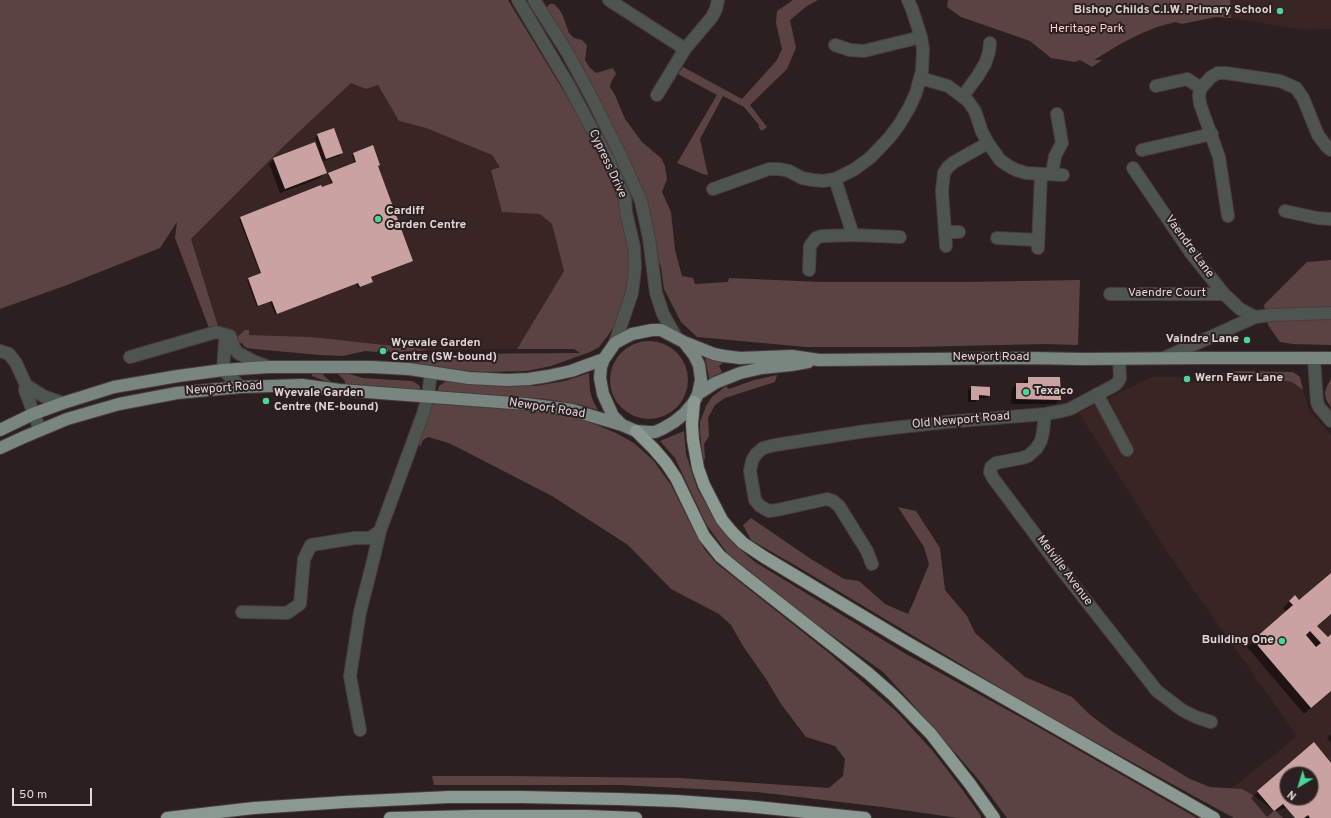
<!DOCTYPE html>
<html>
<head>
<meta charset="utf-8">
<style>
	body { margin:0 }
	#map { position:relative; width:1331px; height:818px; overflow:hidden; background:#2c1f1f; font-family:Overpass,sans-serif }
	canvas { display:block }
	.north { position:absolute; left:1279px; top:766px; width:40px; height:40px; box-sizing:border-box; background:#2c1f1f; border:1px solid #746868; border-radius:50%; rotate:218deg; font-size:11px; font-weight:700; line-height:16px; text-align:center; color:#e0d6d6 }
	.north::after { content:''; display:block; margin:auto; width:14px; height:18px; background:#4bd49b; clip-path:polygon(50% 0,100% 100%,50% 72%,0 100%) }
	.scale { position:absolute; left:12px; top:788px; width:80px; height:18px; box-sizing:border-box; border:2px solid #e0d6d6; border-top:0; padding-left:5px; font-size:12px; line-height:14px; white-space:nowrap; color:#e0d6d6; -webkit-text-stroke:3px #2c1f1f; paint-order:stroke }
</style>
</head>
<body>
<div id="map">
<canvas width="1331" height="818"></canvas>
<div class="north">N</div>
<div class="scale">50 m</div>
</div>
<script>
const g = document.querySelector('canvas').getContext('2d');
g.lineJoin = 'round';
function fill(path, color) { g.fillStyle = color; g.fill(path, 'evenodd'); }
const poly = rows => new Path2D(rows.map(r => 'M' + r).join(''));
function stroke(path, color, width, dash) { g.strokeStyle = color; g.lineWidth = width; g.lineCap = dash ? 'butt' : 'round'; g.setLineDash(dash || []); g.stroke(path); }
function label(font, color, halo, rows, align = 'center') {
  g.font = font + ' Overpass,sans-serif'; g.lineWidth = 4; g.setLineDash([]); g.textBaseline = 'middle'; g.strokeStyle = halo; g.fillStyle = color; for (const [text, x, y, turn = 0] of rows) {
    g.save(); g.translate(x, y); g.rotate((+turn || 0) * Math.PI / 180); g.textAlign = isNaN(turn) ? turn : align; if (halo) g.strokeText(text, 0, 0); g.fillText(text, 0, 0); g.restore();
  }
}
fill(poly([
	[1228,0,1331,0,1331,29,1304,30,1231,18],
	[351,83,366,89,378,85,399,121,426,128,492,155,501,167,491,170,552,224,564,271,517,349,431,350,312,337,249,335,248,330,245,330,238,336,218,326,191,239,286,144],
	[1233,372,1292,382,1298,385,1303,390,1309,410,1331,435,1331,818,1267,818,1221,797,1297,736,1169,555,1079,413,1151,377,1181,377,1181,383,1193,383,1198,378,1219,373],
	[1287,774,1311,774,1311,798,1287,798]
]), '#3a2525');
fill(poly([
	[0,0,508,0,582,121,619,198,630,248,629,283,614,326,607,337,599,347,590,352,551,366,527,371,480,372,426,366,396,357,441,354,580,353,574,349,517,349,564,271,552,224,540,214,502,212,491,170,500,167,492,155,426,128,399,121,378,85,366,89,351,83,286,144,191,239,218,326,209,328,175,238,177,222,160,248,67,285,0,309],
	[793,0,818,0,807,6,790,20,796,48,787,69,750,105,767,127,762,131,759,128,759,125,744,107,723,96,700,139,708,175,703,174,677,163,717,95,678,74,683,67,742,99,777,60,782,49,776,23,777,11],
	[948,0,1230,0,1231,18,1216,17,1182,24,1175,22,1157,27,1140,34,1122,43,1094,60,1102,60,1092,67,1080,60,1075,62,1051,58,1030,41,961,17,947,7],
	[550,4,554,4,559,9,563,16,569,33,574,38,582,40,587,45,585,60,590,68,596,73,613,68,616,74,611,82,610,87,615,95,625,119,642,142,661,158,665,166,667,179,662,192,671,212,675,250,682,276,693,278,695,284,728,282,729,278,821,282,966,282,1080,280,1078,345,1045,344,912,347,806,347,697,337,681,322,664,289,661,267,656,254,653,234,546,8],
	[1331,260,1331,345,1293,344,1280,342,1268,325,1264,305,1307,262],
	[245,330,249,330,249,335,312,337,431,350,396,352,390,352,388,349,380,349,377,352,365,351,343,356,320,355,254,349,247,348,244,346,242,343,237,344,238,336],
	'610 380a39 39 0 1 1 78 0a39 39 0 1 1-78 0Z',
	[705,357,724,362,719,366,722,372,711,379,709,378],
	[1227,371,1293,372,1300,377,1303,389,1303,390,1292,382,1233,372,1227,373],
	[311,372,323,372,323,375,331,382,335,382,335,383,330,383,312,376],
	[333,372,342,372,363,378,412,381,419,385,421,390,345,384,345,381,338,374,333,374],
	[589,373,590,391,593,401,598,410,581,405,545,399,437,391,439,386,448,380,468,384,502,386,535,386,565,381],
	[777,375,775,382,725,398,715,405,708,418,709,436,704,444,705,458,703,462,700,432,700,422,706,406,712,397,726,386,729,389,754,380],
	[1331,379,1331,408,1326,399,1325,393,1327,386],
	[435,403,550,412,575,417,592,423,616,433,634,443,653,460,671,485,694,531,705,550,716,563,829,653,896,711,932,750,962,789,981,816,981,818,958,818,882,807,757,792,620,785,434,785,432,776,506,776,680,778,829,788,843,776,845,759,835,746,806,737,781,704,766,679,743,646,731,625,719,614,671,589,628,545,552,496,449,443,428,437,423,440,420,447,418,439,428,408],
	[684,431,686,454,697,488,715,520,734,544,755,562,906,654,1031,723,1197,818,1007,818,978,779,908,699,883,672,812,621,728,554,706,524,675,458,660,441],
	[898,507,916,511,940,548,945,590,967,616,975,633,1025,677,1072,697,1089,714,1113,732,1190,779,1210,787,1242,789,1256,797,1274,811,1287,808,1295,818,1234,818,1212,806,1039,711,798,567,751,540,743,525,751,518,811,559,844,579,859,581,885,604,908,614,914,601,929,564,924,547]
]), '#5b4343');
fill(poly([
	[318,135,342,153,339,156,321,162,325,173,320,178,280,193,269,164,274,159,320,153,315,138],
	[353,154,377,167,412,261,370,278,372,282,371,283,358,288,356,283,275,314,270,302,257,307,247,280,260,273,239,219,332,185,328,175,355,164,352,155],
	[1244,339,1249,342,1248,343,1242,342],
	[1028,378,1060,399,1055,404,1011,404,1012,389,1016,384,1023,383],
	[971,387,989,395,986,398,978,398,975,402,968,402,968,390],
	[1331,574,1331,614,1317,626,1328,638,1331,636,1331,691,1304,714,1247,647,1286,612,1283,608,1290,601,1299,601],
	[1331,734,1331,743,1327,738],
	[1314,744,1331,764,1331,818,1283,818,1275,810,1267,817,1251,798],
	[1287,774,1311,774,1311,798,1287,798]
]), '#0007');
fill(poly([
	[334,128,343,153,326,159,317,134],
	[315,142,327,173,285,189,273,158],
	[373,145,380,165,378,166,413,261,371,277,373,282,360,287,358,283,277,314,272,301,258,306,248,278,261,273,240,217,321,185,322,187,333,183,328,173,356,162,353,153],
	[1243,338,1251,339,1250,342,1243,340],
	[379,349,388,349,388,352,379,352],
	[1028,377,1060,377,1061,400,1016,399,1016,383,1028,383],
	[1183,377,1191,377,1191,381,1183,381],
	[971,386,990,387,990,396,979,395,979,400,971,400],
	[1331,573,1331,614,1317,626,1328,637,1331,634,1331,691,1311,708,1253,640,1293,605,1289,601,1295,595,1299,600],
	[1310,631,1321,643,1316,647,1306,635],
	[1314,742,1331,763,1331,818,1310,818,1308,815,1304,818,1295,818,1283,804,1274,811,1257,791],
	[1287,774,1311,774,1311,798,1287,798]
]), '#cba2a2');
const minor = poly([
	[518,0,568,84,610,163,625,199,626,212,634,247,635,268,632,293,615,343],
	[534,0,567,52,593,100,620,154,641,201,649,238,656,293,663,314,676,337],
	[609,0,685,49],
	[835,45,850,50,864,51,921,37],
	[920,78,948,86,968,101,975,111,982,132,988,143,1000,160,1007,165,1016,170,1026,173,1063,175],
	[1156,86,1187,79,1201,88],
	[657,95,685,49,712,17,716,9,718,0],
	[963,96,977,77,985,64,989,52,990,43],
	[1142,150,1212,134],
	[1133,168,1191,253,1224,294,1240,309,1255,317],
	[1052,174,1055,156,1062,143,1057,114],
	[835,179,853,235],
	[713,189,769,169,779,169,789,171,802,178,813,180,823,181,835,179,855,169,871,157,889,138,899,125,909,108,916,93,920,78,922,71,923,49,921,37,912,9,908,0],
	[1285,211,1317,218,1331,219],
	[1228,216,1219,157,1200,104,1199,95,1201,88,1211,77,1218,73,1226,73,1280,81,1296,88,1303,98,1318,135,1327,147,1331,150],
	[945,232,959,232],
	[997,238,1038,240],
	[946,246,942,191,944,173,948,167,954,162,988,143],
	[1038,248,1041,174],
	[809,270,810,246,816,238,822,236,853,235,900,237],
	[1110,294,1224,294],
	[230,336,225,342,223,370,241,387],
	[230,336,234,348,238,353,253,361,269,367],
	[0,351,9,354,16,363,26,385,43,396,63,403],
	[130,357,216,332,230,336],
	[1164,358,1255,317,1271,315,1331,313],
	[1314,358,1317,402,1319,407,1331,421],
	[26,385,25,390,40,430],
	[1097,394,1127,450],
	[1045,414,1043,432,1041,441,1036,449,1028,456,1022,458,996,463,991,467,990,472,993,478,1058,565,1157,691,1182,710,1196,717,1211,722],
	[872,564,867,551,839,506,833,501,827,499,777,510,769,511,760,506,755,500,750,471,752,461,756,454,763,448,775,445,866,431,946,422,1045,414,1062,411,1070,409,1115,385,1118,382,1120,378,1119,359],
	[242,612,287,613,300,604,304,559,311,545,355,538,370,538,380,531],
	[360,730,350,676,360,612,373,561,380,531,423,414,428,396,431,372]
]);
const major = poly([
	[652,330,661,330,684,342,694,355,699,365,701,380,698,394,694,402,684,414,674,422,662,429,655,432,648,432,636,431,622,425,613,416,603,394,600,378,601,367,604,359,615,343,632,334,652,330],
	[684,342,714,354,724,356,740,358,792,356,819,360,1030,358,1083,359,1202,358,1331,358],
	[698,394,715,383,740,373,762,368,791,365,808,362],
	[0,430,33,414,63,403,114,387,178,376,223,370,269,367,372,367,409,369,469,378,507,380,529,379,548,376,571,371,604,359],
	[0,448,24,437,67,419,119,404,177,393,241,387,302,385,340,390,526,404,572,410,622,425]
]);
const highway = poly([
	[694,402,692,424,693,440,698,468,704,485,722,520,732,532,743,543,764,557,906,642,1214,818],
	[636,431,654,449,666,463,676,478,704,536,720,556,742,574,868,673,893,695,931,734,970,784,994,818],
	[167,818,254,808,345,802,449,797,521,797,618,799,676,801,746,806,865,818],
	[390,818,476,816,587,816,636,818]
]);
stroke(minor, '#493c3c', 14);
stroke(major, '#493c3c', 14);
stroke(highway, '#493c3c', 14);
stroke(minor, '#4e5551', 12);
stroke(major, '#79867f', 12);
stroke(highway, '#8a9a91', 12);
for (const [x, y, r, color] of [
	[1280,11,4,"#4bd49b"],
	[378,219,4,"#4bd49b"],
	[1247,340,4,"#4bd49b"],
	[383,351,4,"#4bd49b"],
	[1187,379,4,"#4bd49b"],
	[1026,392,4,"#4bd49b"],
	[266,401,4,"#4bd49b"],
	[1282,641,4,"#4bd49b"]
]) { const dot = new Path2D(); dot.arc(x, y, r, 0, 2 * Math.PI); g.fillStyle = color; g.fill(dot); stroke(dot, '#2c1f1f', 1.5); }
label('bold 12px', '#e0d6d6', '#2c1f1f', [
	["Bishop Childs C.I.W. Primary School",1272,11,"right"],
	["Cardiff",386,212],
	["Garden Centre",386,226],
	["Vaindre Lane",1239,340,"right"],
	["Wyevale Garden",391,344],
	["Centre (SW-bound)",391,358],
	["Wern Fawr Lane",1195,379],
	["Texaco",1034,392],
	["Wyevale Garden",274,394],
	["Centre (NE-bound)",274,408],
	["Building One",1274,641,"right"]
], 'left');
label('12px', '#fbd1d0', '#2c1f1f', [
	["Heritage Park",1087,30]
]);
label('12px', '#e0d6d6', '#2c1f1f', [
	["Cypress Drive",607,164,65],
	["Vaendre Lane",1189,247,54],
	["Vaendre Court",1167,294],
	["Newport Road",991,358],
	["Newport Road",224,389,-4],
	["Newport Road",547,409,9],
	["Old Newport Road",961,421,-5],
	["Melville Avenue",1064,571,53]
]);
</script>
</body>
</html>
